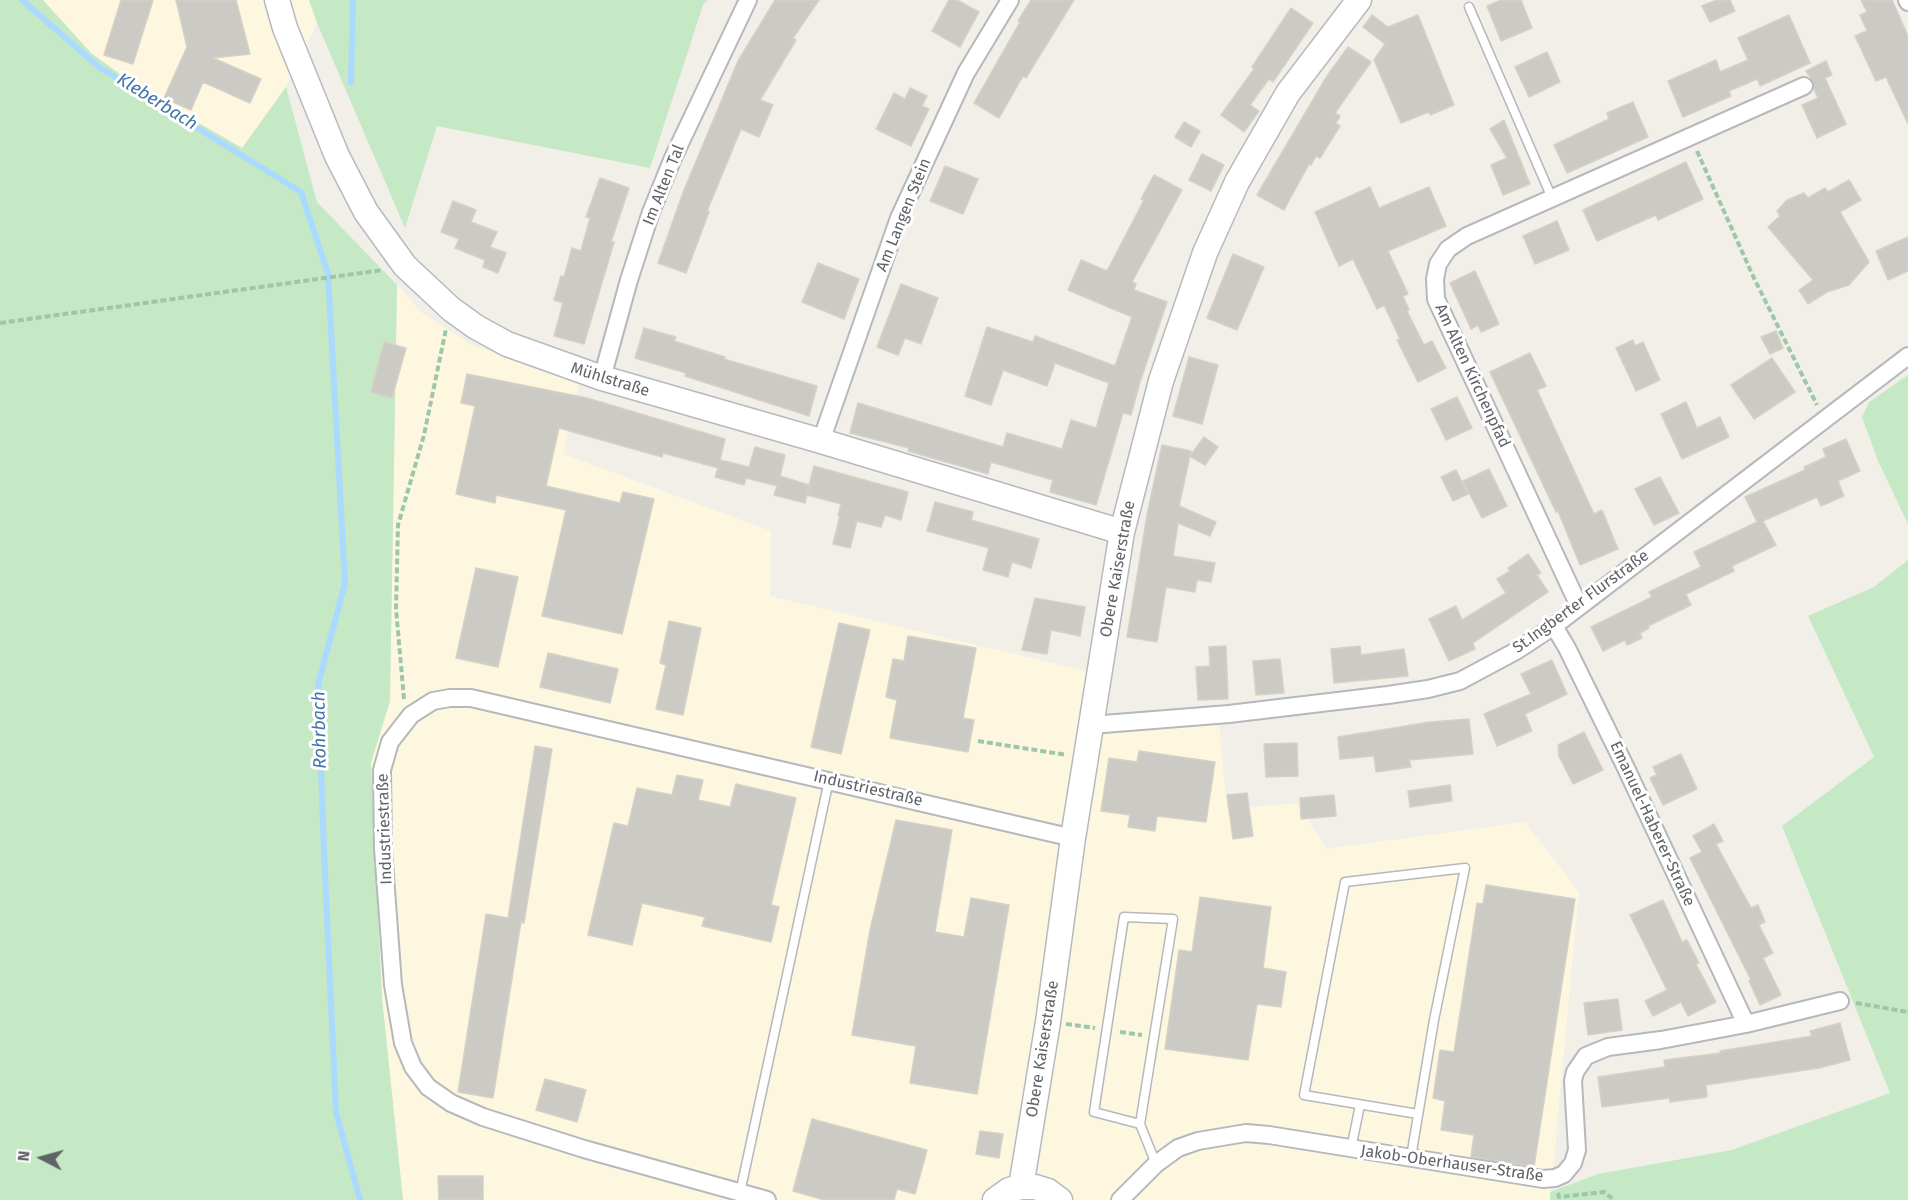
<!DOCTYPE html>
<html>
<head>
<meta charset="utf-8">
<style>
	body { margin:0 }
	#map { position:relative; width:1908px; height:1200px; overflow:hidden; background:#f1efe8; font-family:"Fira Sans",sans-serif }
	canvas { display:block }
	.north { position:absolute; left:12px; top:1128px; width:60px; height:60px; -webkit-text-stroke:4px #fff; paint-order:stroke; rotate:276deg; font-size:16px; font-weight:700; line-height:24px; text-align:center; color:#5f6368 }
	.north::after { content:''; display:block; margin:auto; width:21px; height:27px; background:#5f6368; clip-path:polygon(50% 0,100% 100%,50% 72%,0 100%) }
</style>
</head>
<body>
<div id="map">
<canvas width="1908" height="1200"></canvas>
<div class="north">N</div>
</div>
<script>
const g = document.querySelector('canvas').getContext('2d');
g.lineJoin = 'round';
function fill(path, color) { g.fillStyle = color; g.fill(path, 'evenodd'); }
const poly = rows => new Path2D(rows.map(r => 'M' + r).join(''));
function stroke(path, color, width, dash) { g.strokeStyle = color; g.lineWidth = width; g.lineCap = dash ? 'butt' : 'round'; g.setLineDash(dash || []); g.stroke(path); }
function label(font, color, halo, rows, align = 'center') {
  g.font = font + ' "Fira Sans",sans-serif'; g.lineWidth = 6; g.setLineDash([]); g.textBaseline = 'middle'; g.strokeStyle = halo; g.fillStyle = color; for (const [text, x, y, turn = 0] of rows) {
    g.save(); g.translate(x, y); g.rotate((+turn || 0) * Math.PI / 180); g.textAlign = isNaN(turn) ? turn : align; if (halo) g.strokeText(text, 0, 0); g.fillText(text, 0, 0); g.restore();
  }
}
fill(poly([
	[43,0,309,0,317,23,286,87,242,148,142,90,91,53],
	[397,285,423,314,470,344,579,384,563,454,771,531,770,596,1111,677,1104,732,1219,725,1227,809,1298,803,1326,849,1525,822,1579,892,1550,1200,403,1200,382,998,371,763,390,701]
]), '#fef7e0');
fill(poly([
	[0,0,43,0,91,53,142,90,242,148,286,87,317,202,397,285,390,701,371,763,382,998,403,1200,0,1200],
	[309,0,707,0,703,5,650,168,437,126,405,228,317,23],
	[1908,375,1908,524,1878,461,1862,417,1869,402],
	[1908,560,1908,1200,1550,1200,1550,1192,1598,1174,1732,1150,1890,1093,1782,826,1874,757,1808,616,1874,587]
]), '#c5e8c5');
stroke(poly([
	[22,0,99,67,301,192,328,274,345,583,318,685,324,851,336,1112,360,1200],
	[351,83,353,0]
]), '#aadaff', 6);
const building = poly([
	[121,0,153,0,133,64,104,55,121,0],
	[176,0,236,0,250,54,213,58,261,79,250,103,203,82,191,110,164,98,187,47,176,0],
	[775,0,819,0,793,38,796,40,760,100,773,105,759,137,741,129,707,211,709,212,686,273,658,263,684,190,738,61,775,0],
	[949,0,957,0,979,12,960,47,932,31,949,0],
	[1031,0,1074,0,1026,78,1023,76,999,118,974,103,1020,22,1018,21,1031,0],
	[1501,0,1521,0,1532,28,1501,41,1487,6,1501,0],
	[1717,0,1730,0,1735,11,1710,22,1702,6,1717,0],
	[1861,0,1892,0,1908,36,1908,124,1886,77,1876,81,1855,36,1867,31,1860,15,1867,12,1861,0],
	[1291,8,1313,23,1273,82,1269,79,1250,105,1259,111,1244,132,1221,115,1254,69,1252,67,1291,8],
	[1372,15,1388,27,1418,15,1454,105,1430,115,1429,112,1401,123,1374,60,1385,44,1363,27,1372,15],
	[1789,15,1810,63,1760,86,1757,79,1729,91,1731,96,1683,117,1668,81,1716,60,1720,72,1748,60,1738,38,1789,15],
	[1348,47,1371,62,1335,113,1340,116,1336,123,1340,126,1320,158,1316,156,1311,165,1309,164,1284,210,1257,195,1327,76,1348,47],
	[1547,52,1560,82,1529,97,1515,67,1547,52],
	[1826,61,1832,75,1825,78,1846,124,1817,138,1802,105,1818,98,1814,89,1813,81,1806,71,1826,61],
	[910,88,927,96,922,106,929,109,911,146,876,129,894,93,905,99,910,88],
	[1633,102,1648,137,1567,173,1554,145,1609,119,1607,113,1633,102],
	[1504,120,1530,184,1503,195,1491,165,1507,158,1490,129,1504,120],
	[1184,122,1200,131,1191,147,1175,137,1184,122],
	[1202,154,1224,165,1211,191,1189,180,1202,154],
	[1686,162,1703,199,1658,220,1656,215,1597,241,1583,210,1686,162],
	[945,166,978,179,963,214,930,201,945,166],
	[1154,175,1182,190,1132,282,1136,284,1134,290,1167,302,1140,382,1131,415,1123,413,1096,505,1050,492,1053,480,991,462,988,474,908,451,909,448,850,433,858,403,1003,447,1007,433,1062,449,1071,420,1096,428,1109,383,1055,363,1047,386,1003,370,991,405,965,396,987,327,1033,342,1035,336,1115,366,1132,317,1068,290,1081,260,1107,271,1144,200,1141,199,1154,175],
	[600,178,629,188,611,242,614,242,584,344,554,336,563,303,554,300,561,276,564,277,572,248,581,251,590,218,586,217,600,178],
	[1849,180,1861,200,1840,212,1869,262,1849,285,1827,292,1808,304,1799,290,1813,280,1768,227,1780,216,1777,211,1787,200,1804,193,1808,198,1825,188,1828,192,1849,180],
	[1370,187,1379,208,1429,187,1446,226,1388,251,1408,294,1403,296,1409,310,1407,311,1424,345,1432,341,1446,368,1418,382,1397,340,1400,339,1384,305,1377,309,1353,259,1339,266,1315,212,1370,187],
	[453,201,476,210,471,222,497,232,490,247,506,253,498,273,483,267,485,260,455,248,459,239,441,232,453,201],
	[1557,221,1569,250,1535,264,1523,236,1557,221],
	[1908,237,1908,271,1888,280,1876,251,1908,237],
	[1233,254,1264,267,1237,330,1207,318,1233,254],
	[818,263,859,279,844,319,802,302,818,263],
	[1475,271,1499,324,1481,332,1478,325,1471,329,1450,283,1475,271],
	[901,284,938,298,921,344,905,338,898,355,877,347,901,284],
	[644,328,676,337,674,341,725,357,724,359,817,386,809,416,685,376,686,373,635,358,644,328],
	[1776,331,1783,348,1770,354,1761,337,1776,331],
	[1633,340,1635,346,1643,342,1660,380,1636,391,1616,348,1633,340],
	[384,342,406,348,392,398,371,392,384,342],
	[1530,353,1546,386,1537,390,1594,514,1602,510,1618,549,1580,565,1558,511,1556,512,1490,372,1530,353],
	[1189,357,1218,365,1202,424,1173,416,1189,357],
	[1772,358,1795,392,1754,419,1731,385,1772,358],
	[467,374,587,398,725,439,720,460,749,467,755,447,785,455,780,476,809,485,807,493,814,466,908,492,901,520,885,515,881,527,857,521,850,548,833,544,840,516,838,516,841,504,807,495,805,503,774,495,777,486,746,478,744,485,715,477,718,468,663,453,662,457,559,428,546,486,620,503,623,492,654,499,622,634,542,616,566,510,496,495,495,503,456,494,475,406,461,403,467,374],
	[1457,397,1472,428,1446,440,1431,409,1457,397],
	[1686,402,1697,428,1720,417,1729,437,1682,459,1661,414,1686,402],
	[1204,437,1218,447,1205,465,1190,456,1204,437],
	[1846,439,1860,471,1838,481,1844,496,1821,506,1817,497,1763,521,1776,545,1732,566,1734,571,1686,594,1691,605,1648,626,1649,628,1640,633,1642,638,1627,645,1625,640,1603,651,1591,627,1652,597,1649,592,1701,567,1694,552,1757,522,1745,497,1805,470,1804,467,1826,457,1823,449,1846,439],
	[1162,445,1191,451,1179,506,1216,522,1210,536,1178,523,1173,556,1215,563,1211,582,1197,580,1195,592,1166,587,1157,642,1127,637,1147,515,1162,445],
	[1489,469,1507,506,1482,518,1463,481,1489,469],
	[1456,470,1468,494,1453,501,1441,477,1456,470],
	[1660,477,1679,513,1654,525,1635,489,1660,477],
	[935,502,973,512,971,520,1039,539,1031,568,1012,562,1008,577,983,570,989,548,927,531,935,502],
	[1528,554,1541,573,1537,575,1548,592,1473,643,1475,649,1449,661,1429,619,1456,606,1462,620,1506,593,1497,579,1510,571,1508,568,1528,554],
	[476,568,518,577,498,667,456,658,476,568],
	[1035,598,1085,607,1080,636,1051,630,1047,654,1022,650,1035,598],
	[669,621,701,628,683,715,656,709,666,665,660,663,669,621],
	[839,623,870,630,841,754,811,747,839,623],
	[908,636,976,648,963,718,974,720,968,752,890,738,897,700,886,697,893,659,904,661,908,636],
	[1226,646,1228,699,1198,700,1196,667,1210,666,1209,647,1226,646],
	[1360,646,1361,655,1404,649,1408,676,1334,683,1331,649,1360,646],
	[548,653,618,669,610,703,540,687,548,653],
	[1280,659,1284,693,1256,695,1253,661,1280,659],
	[1552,660,1567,694,1525,714,1532,731,1497,746,1484,714,1531,694,1521,674,1552,660],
	[1469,719,1473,754,1409,760,1411,767,1376,772,1374,756,1340,759,1338,737,1430,722,1469,719],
	[1584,732,1603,770,1573,784,1559,756,1558,745,1584,732],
	[1297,743,1298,776,1266,777,1264,744,1297,743],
	[535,746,552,749,524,923,521,922,493,1098,458,1092,486,914,508,918,535,746],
	[1139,751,1215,762,1206,822,1157,816,1155,831,1128,827,1130,815,1101,811,1109,758,1137,762,1139,751],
	[1681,754,1697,789,1663,805,1650,778,1657,775,1653,767,1681,754],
	[677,775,703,780,698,800,730,807,736,784,796,798,771,905,779,907,771,942,702,926,705,917,642,903,632,945,588,935,614,823,628,826,637,788,672,795,677,775],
	[1450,785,1452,801,1410,807,1408,791,1450,785],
	[1247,793,1253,836,1233,839,1227,795,1247,793],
	[1334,795,1336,816,1301,819,1300,798,1334,795],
	[896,820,952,830,935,932,964,937,971,898,1009,905,977,1094,910,1083,916,1046,852,1035,870,930,896,820],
	[1714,824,1723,841,1716,844,1751,908,1758,905,1765,922,1759,925,1773,953,1763,958,1781,995,1760,1005,1749,981,1751,980,1690,858,1702,852,1693,836,1714,824],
	[1486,885,1575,899,1534,1167,1471,1157,1474,1135,1441,1130,1445,1101,1433,1098,1440,1050,1454,1052,1477,903,1483,904,1486,885],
	[1200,897,1271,907,1263,968,1286,972,1281,1007,1257,1004,1248,1060,1165,1049,1179,950,1192,952,1200,897],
	[1663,900,1682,942,1687,940,1699,963,1696,964,1716,1002,1688,1016,1681,1002,1653,1016,1645,1001,1667,990,1630,915,1663,900],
	[1618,999,1622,1030,1588,1035,1584,1003,1618,999],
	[1840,1023,1850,1060,1819,1068,1706,1085,1707,1097,1670,1102,1669,1098,1602,1107,1598,1077,1665,1067,1664,1060,1721,1053,1720,1051,1812,1036,1810,1031,1840,1023],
	[545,1079,586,1090,577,1122,536,1110,545,1079],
	[812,1119,927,1150,915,1194,897,1189,894,1200,824,1200,793,1191,812,1119],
	[980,1131,1003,1134,999,1158,976,1154,980,1131],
	[438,1176,483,1176,483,1200,439,1200,438,1176]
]);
fill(building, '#cccac5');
stroke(building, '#d6d1c6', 1.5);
const lane = poly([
	[1469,7,1552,198],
	[1140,1124,1094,1112,1124,917,1173,919,1140,1124,1156,1164],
	[1351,1149,1360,1105],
	[1411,1157,1434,1020,1465,868,1345,882,1304,1095,1418,1114],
	[740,1193,829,780]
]);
const street = poly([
	[1907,0,1908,2],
	[602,378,629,280,651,212,673,158,748,0],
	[821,441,899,218,966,73,1010,0],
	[1579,606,1436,299,1435,279,1438,264,1448,249,1467,236,1804,86],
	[1554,626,1567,648,1625,766,1746,1024],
	[1091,725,1229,714,1388,695,1428,689,1460,681,1516,651,1554,626,1908,356],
	[767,1200,584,1149,483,1117,451,1103,428,1087,413,1067,403,1043,393,985,383,848,382,770,390,742,411,715,433,701,450,698,471,698,1073,838],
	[1120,1200,1156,1164,1178,1148,1198,1141,1246,1133,1269,1135,1543,1179,1555,1178,1564,1174,1573,1163,1577,1150,1573,1081,1575,1072,1586,1056,1608,1047,1661,1040,1746,1024,1840,1001]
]);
const secondary = poly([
	[277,0,285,28,337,156,366,212,405,266,451,309,476,327,507,344,602,378,821,441,1122,532],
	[1021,1187,1048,1022,1073,838,1122,532,1161,381,1205,253,1237,182,1288,93,1359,0],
	[995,1200,1009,1190,1021,1187,1035,1187,1048,1191,1060,1200]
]);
stroke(lane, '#b5b8bc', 11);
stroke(street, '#b5b8bc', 20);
stroke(secondary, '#b6babf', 27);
stroke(poly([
	[1697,151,1753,276,1817,405],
	[0,323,383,270],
	[404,699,396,609,398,525,424,435,446,329],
	[978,741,1067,755],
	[1856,1003,1908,1012],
	[1066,1024,1095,1028],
	[1120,1032,1142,1035],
	[1558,1193,1559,1197,1604,1192,1614,1200]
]), '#9cc7a9', 4, [6, 3]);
stroke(lane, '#fff', 8);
stroke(street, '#fff', 16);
stroke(secondary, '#fff', 24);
label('16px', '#5f6368', '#fff', [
	["Im Alten Tal",664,185,-68],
	["Am Langen Stein",904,215,-68],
	["Am Alten Kirchenpfad",1472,376,65],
	["Mühlstraße",610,380,17],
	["Obere Kaiserstraße",1118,569,-80],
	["St.Ingberter Flurstraße",1581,602,-36],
	["Industriestraße",868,789,13],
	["Emanuel-Haberer-Straße",1652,824,65],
	["Industriestraße",385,829,-92],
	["Obere Kaiserstraße",1043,1049,-81],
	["Jakob-Oberhauser-Straße",1452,1164,8]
]);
label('italic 18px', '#4174aa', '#fff', [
	["Kleberbach",157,102,32],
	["Rohrbach",320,730,-91]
]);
</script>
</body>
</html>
